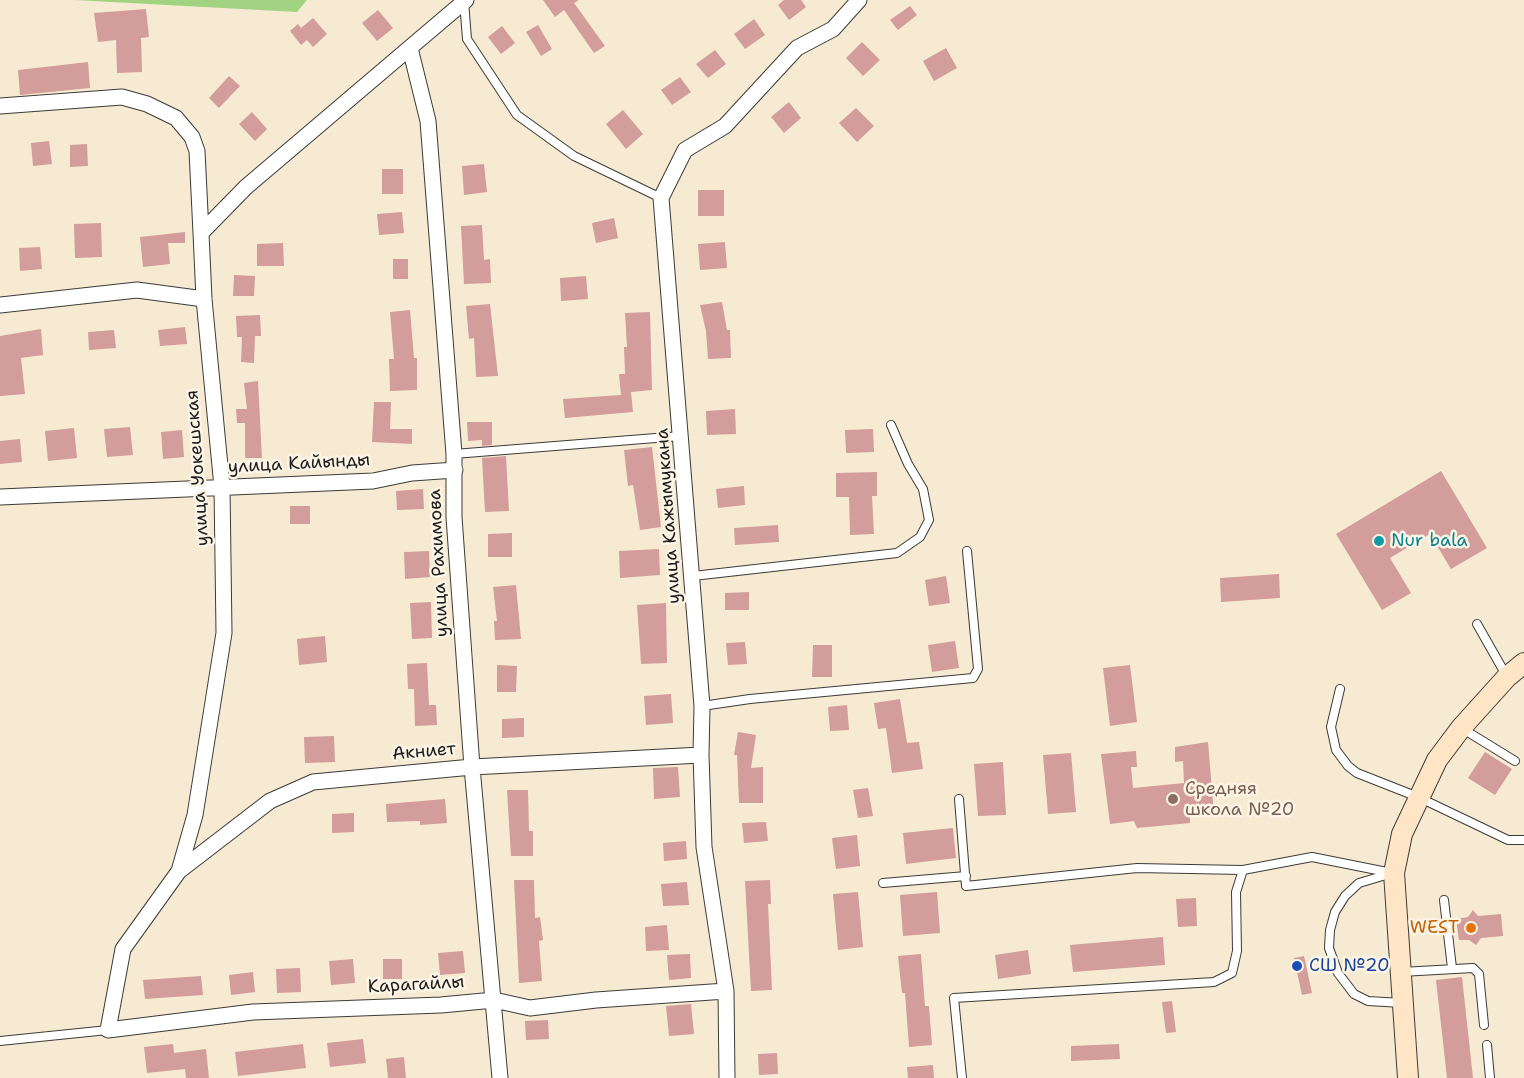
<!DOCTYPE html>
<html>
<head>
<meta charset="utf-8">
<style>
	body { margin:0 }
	canvas { display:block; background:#f7ead3 }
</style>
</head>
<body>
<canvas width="1524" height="1078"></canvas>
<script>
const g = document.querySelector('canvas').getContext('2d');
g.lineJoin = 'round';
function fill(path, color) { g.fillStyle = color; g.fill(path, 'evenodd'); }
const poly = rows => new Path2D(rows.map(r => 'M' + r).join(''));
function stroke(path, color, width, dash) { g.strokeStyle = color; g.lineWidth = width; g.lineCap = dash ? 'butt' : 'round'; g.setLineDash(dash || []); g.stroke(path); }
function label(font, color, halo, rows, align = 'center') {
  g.font = font + ' "Shantell Sans",sans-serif'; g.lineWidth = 5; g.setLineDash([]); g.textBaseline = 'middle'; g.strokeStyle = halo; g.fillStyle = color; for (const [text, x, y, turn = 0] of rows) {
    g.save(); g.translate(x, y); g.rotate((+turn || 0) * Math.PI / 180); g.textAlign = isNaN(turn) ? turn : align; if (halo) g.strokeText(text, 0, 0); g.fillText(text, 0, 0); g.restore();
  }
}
fill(poly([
	[74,0,307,0,297,12]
]), '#a1d383');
fill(poly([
	[543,0,579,0,574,3,605,46,594,53,564,10,555,17],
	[784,0,801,0,806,7,789,20,778,5],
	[910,6,917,15,898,30,890,20],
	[146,9,149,37,141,38,142,72,117,73,116,40,98,42,94,13],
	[378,10,393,28,377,41,362,23],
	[313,18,327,34,313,47,307,40,301,45,290,31,298,24,301,28],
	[754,19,765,35,745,49,734,34],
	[538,25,552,49,541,56,526,32],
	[502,26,515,43,501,54,488,37],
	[862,42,880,60,863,76,846,58],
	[946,48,957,68,934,81,923,61],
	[715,50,726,64,708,78,696,64],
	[88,62,90,88,20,95,18,70],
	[229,76,240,86,219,108,209,98],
	[680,77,691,92,672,105,661,90],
	[789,102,801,118,784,133,771,117],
	[856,108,874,126,857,142,839,123],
	[623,110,643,134,626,149,606,124],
	[252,112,267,129,255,141,239,124],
	[49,141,52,164,33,166,31,143],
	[87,144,88,166,70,167,70,145],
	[484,164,487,192,464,195,462,166],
	[382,169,403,169,403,194,382,194],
	[698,190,724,190,724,216,698,216],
	[402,212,404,233,379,235,377,214],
	[614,218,618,238,596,243,592,223],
	[101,223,102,257,75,258,74,224],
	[482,225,484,260,490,259,491,283,464,284,461,226],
	[185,232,185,243,168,243,170,264,143,267,140,237],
	[725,242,727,268,700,270,698,244],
	[283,243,284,266,257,266,257,244],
	[40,247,42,269,20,271,19,248],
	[393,259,408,259,408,279,393,279],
	[234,275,255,276,254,296,233,296],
	[586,276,588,299,561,301,560,278],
	[722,302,727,330,730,330,731,358,708,359,706,331,700,305],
	[490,304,498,376,476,377,474,338,469,339,466,306],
	[410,310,414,358,417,358,417,390,390,391,389,359,394,359,390,312],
	[650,312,652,390,631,392,633,412,565,418,563,399,621,395,619,374,625,374,624,347,627,347,625,313],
	[260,315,261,336,255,336,254,363,241,362,242,337,237,337,236,316],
	[185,327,187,344,160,346,158,330],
	[41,329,43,355,21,358,25,394,0,396,0,336],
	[114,330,116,348,89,350,88,332],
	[258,381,262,458,245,458,245,423,237,423,236,409,247,409,244,383],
	[374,402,391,402,390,429,412,429,412,444,372,442],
	[735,409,736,434,707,435,706,411],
	[467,422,492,422,492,445,482,446,482,440,468,441],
	[130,427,133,455,107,457,104,429],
	[74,428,77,458,48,461,45,431],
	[873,429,874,452,846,453,845,430],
	[182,430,184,457,163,459,161,432],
	[20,439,22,462,0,464,0,441],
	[652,447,661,527,640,530,633,485,628,486,624,450],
	[506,456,509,511,485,512,482,458],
	[1441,471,1487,548,1451,569,1430,534,1390,558,1411,593,1382,610,1336,534],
	[877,472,877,496,872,496,874,534,850,535,849,497,836,497,836,473],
	[744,486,745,505,718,508,716,489],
	[423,489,424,509,397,510,396,491],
	[290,506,310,506,310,524,290,524],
	[778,525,779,542,735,545,734,528],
	[512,533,512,557,488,557,488,534],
	[659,549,660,575,620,578,619,551],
	[429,551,430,577,405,579,404,552],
	[1279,574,1280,598,1221,602,1220,578],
	[946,576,950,603,929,606,925,580],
	[516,585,521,639,495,640,494,621,497,621,493,587],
	[749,592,749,610,725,610,725,593],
	[431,602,432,638,412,639,410,603],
	[666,603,667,663,641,664,637,605],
	[325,636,327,662,299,665,297,639],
	[955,641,959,668,932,672,928,645],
	[745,642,747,664,728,665,726,643],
	[813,645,832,645,832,677,812,677],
	[427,663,429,705,436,705,437,725,415,726,414,689,408,689,407,664],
	[497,665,517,666,516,692,497,692],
	[1130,665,1137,722,1110,726,1103,668],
	[671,694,673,723,646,725,644,696],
	[900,699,907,743,919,742,923,769,892,773,886,728,878,729,874,703],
	[847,705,849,730,830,731,828,707],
	[524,718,524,737,502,738,502,719],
	[738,732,756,735,751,768,763,767,763,803,739,803,737,755,734,755],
	[334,736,335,762,305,763,304,737],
	[1208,742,1214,814,1190,817,1190,823,1137,828,1134,821,1110,824,1101,754,1136,751,1137,767,1131,767,1133,788,1184,783,1183,761,1175,762,1175,747],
	[1485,752,1512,769,1495,795,1468,778],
	[1071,753,1076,812,1048,814,1043,755],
	[1003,762,1006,815,978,816,974,764],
	[678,767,680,797,654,799,653,768],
	[868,788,873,816,858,818,853,790],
	[507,790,528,790,529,831,533,831,533,856,511,856],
	[445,799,447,823,420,825,420,821,387,822,386,804],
	[354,813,354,832,332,833,332,814],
	[766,822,768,841,744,843,742,823],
	[953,828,956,858,906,864,903,833],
	[857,835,860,866,836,869,832,838],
	[686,841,687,859,664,861,663,843],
	[514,880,534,880,535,918,540,917,543,940,539,941,542,981,519,983],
	[770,880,771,904,768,904,772,990,751,991,745,881],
	[687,882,689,905,663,906,661,884],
	[858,892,863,947,838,950,833,894],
	[937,892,940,933,903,936,900,895],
	[1196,898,1197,926,1178,927,1176,899],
	[1473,910,1478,916,1501,914,1503,936,1481,938,1476,945,1469,940,1459,940,1456,919,1468,917],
	[667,925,669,950,646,951,645,927],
	[1163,937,1165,965,1073,972,1070,945],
	[1028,950,1031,974,998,979,995,955],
	[463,951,465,973,440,975,438,953],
	[690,954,691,978,669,980,667,955],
	[921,954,925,1006,929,1006,932,1045,909,1047,905,993,902,993,898,956],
	[1304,956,1312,993,1302,995,1294,958],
	[353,959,355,983,331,985,329,961],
	[383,959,402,959,402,979,383,979],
	[300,968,301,992,277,993,276,969],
	[253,972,255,992,231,995,229,975],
	[201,976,203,995,145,999,143,980],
	[1462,977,1473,1078,1447,1078,1436,980],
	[1172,1001,1176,1032,1166,1033,1162,1002],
	[691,1004,694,1034,669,1036,666,1006],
	[548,1020,549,1039,526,1040,525,1021],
	[363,1039,366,1063,330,1067,327,1043],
	[173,1044,174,1053,206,1049,209,1078,186,1078,185,1069,147,1073,144,1047],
	[303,1044,306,1068,238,1076,235,1052],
	[1119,1044,1120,1059,1071,1061,1071,1046],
	[777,1053,778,1074,759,1075,758,1054],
	[404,1057,406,1078,388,1078,386,1059],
	[933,1065,934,1078,908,1078,907,1067]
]), '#d29d9a');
const lane = poly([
	[464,1,467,39,517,115,574,156,661,198],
	[454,454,681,436],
	[693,576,897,553,920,537,929,520,923,489,908,464,891,425],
	[1477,624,1506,675],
	[1340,689,1331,727,1336,750,1348,766,1357,773,1418,797,1508,840,1524,840],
	[702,706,750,699,973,678,978,669,967,551],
	[1463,729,1515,761],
	[959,799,966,886,1137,868,1243,870,1312,857,1392,873],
	[1386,875,1359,883,1345,896,1335,912,1330,930,1329,948,1338,973,1354,994,1368,1001,1402,1003],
	[883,883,966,876],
	[1444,900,1452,968],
	[1401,972,1473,968,1479,974,1484,1025],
	[0,1041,108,1030],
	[1487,1045,1490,1078],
	[962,1078,954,998,1214,982,1232,973,1237,951,1236,892,1243,870]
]);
const street = poly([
	[466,0,246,187,201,233,204,299,222,487,224,633,195,815,179,871,123,949,108,1030,253,1012,441,1005,494,1000,530,1008,596,1000,726,991],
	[410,48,428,121,454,454,454,517,472,767,500,1078],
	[0,106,122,97,147,104,176,118,192,137,197,151,201,233],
	[0,305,137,290,204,299],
	[0,497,373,481,412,473,455,470],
	[179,871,270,801,313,782,472,767,701,755],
	[727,1078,726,991,704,847,701,755,702,706,661,198,685,150,725,126,797,48,833,29,859,0]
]);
const secondary = poly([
	[1408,1078,1394,873,1402,834,1437,760,1461,728,1507,677,1524,663]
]);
stroke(lane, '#3d3b37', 10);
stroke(street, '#3d3b37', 17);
stroke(secondary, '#3d3b37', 22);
stroke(lane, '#fff', 8);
stroke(street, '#fff', 15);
stroke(secondary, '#fde5c5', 20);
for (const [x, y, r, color] of [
	[1379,541,6,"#0f9aa8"],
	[1173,799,6,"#8d6e63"],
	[1471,928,6,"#e8710a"],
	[1297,966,6,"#1a4fb4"]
]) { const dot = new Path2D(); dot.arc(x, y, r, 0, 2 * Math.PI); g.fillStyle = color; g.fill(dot); stroke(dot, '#fcf5e5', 2); }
label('18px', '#1c1c1c', '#fcf5e5', [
	["улица Кайынды",299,464,-3],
	["улица Уокешская",198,468,-94],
	["улица Кажымукана",669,516,-94],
	["улица Рахимова",439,563,-93],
	["Акниет",424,752,-5],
	["Карагайлы",416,985,-3]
]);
label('18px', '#0d838f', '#fcf5e5', [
	["Nur bala",1391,541]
], 'left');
label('18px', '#785e54', '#fcf5e5', [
	["Средняя",1185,789],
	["школа №20",1185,810]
], 'left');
label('18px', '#c56008', '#fcf5e5', [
	["WEST",1459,928]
], 'right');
label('18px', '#164399', '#fcf5e5', [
	["СШ №20",1309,966]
], 'left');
</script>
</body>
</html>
